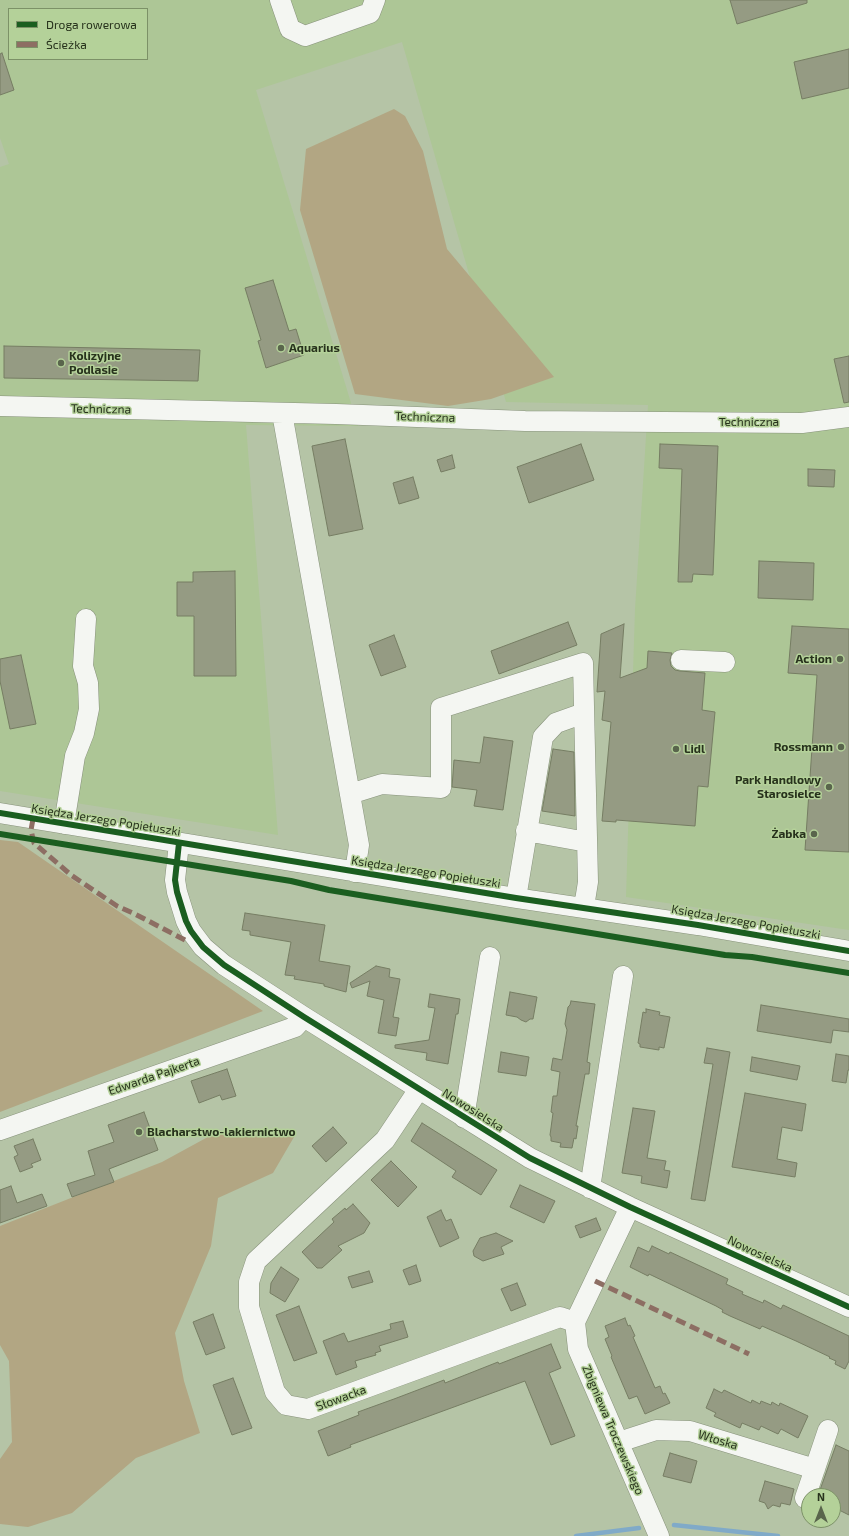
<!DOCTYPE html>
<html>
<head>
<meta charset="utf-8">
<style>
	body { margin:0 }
	#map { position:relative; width:849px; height:1536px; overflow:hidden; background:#b5c4a6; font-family:"Exo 2",sans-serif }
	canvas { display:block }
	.legend { position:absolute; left:8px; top:8px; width:140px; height:52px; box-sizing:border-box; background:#b4d199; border:1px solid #7c9167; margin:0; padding:5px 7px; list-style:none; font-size:12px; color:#27321c }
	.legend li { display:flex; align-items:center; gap:8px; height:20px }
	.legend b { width:20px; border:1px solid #7c9167 }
	.north { position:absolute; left:801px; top:1488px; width:40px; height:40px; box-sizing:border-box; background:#b4d199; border:1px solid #7c9167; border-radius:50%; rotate:0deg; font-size:11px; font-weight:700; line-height:16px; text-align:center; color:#27321c }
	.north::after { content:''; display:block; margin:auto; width:14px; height:18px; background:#59654c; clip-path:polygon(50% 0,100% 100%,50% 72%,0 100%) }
</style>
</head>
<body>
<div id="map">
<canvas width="849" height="1536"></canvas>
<ul class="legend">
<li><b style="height:5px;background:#1b5e20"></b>Droga rowerowa</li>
<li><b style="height:5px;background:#8d6e63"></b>Ścieżka</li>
</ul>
<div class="north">N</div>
</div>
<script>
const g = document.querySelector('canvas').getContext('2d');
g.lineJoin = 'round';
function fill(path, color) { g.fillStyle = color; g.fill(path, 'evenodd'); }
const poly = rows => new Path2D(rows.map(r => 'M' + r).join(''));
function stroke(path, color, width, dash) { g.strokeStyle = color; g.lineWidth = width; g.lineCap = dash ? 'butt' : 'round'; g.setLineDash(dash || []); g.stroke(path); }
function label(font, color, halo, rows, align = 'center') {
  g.font = font + ' "Exo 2",sans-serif'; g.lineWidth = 3; g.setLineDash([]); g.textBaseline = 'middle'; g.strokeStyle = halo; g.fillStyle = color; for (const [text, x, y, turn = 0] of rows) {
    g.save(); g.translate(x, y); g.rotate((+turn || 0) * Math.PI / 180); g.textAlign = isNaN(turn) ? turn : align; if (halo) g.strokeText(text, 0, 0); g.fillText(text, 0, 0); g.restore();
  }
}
fill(poly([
	[0,0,849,0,849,930,626,897,635,609,648,405,506,402,402,42,256,90,358,426,246,425,278,835,0,791,0,167,9,164,0,138],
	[9,9,147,9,147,59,9,59]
]), '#adc696');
fill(poly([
	[394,109,405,116,423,151,447,249,554,377,491,399,448,406,355,394,300,210,306,149],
	[0,840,18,842,263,1011,0,1112],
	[217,1132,294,1137,273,1173,218,1198,211,1246,175,1333,184,1381,200,1433,136,1458,72,1513,28,1527,0,1524,0,1459,12,1442,9,1361,0,1345,0,1226,162,1162]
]), '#b2a683');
stroke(poly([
	[674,1525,778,1536],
	[576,1536,639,1528]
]), '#80aac8', 4.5);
const building = poly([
	[730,0,807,0,807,3,737,24,730,0],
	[849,49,849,88,802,99,794,62,849,49],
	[2,53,14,90,0,95,0,54,2,53],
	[273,280,289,331,296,329,304,355,266,368,258,341,261,340,245,288,273,280],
	[4,346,200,350,198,381,4,378,4,346],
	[849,356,849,402,844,403,834,359,849,356],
	[345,439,363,529,329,536,312,446,345,439],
	[581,444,594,480,529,503,517,467,581,444],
	[660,444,718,446,713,575,693,574,692,582,678,582,682,469,659,468,660,444],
	[452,455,455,468,441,472,437,460,452,455],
	[808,469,835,470,834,487,808,486,808,469],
	[413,477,419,498,399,504,393,483,413,477],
	[759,561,814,563,813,600,758,598,759,561],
	[235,571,236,676,194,676,194,616,177,616,177,582,193,582,193,572,235,571],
	[568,622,577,645,499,674,491,651,568,622],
	[624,624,620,678,647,668,648,651,672,653,670,660,671,666,675,670,680,671,705,673,702,710,715,712,708,787,698,786,695,826,616,820,616,822,602,821,611,722,602,720,605,691,597,692,601,634,624,624],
	[792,626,849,629,849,852,805,850,817,675,788,673,792,626],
	[394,635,406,667,381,676,369,645,394,635],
	[21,655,36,724,10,729,0,681,0,659,21,655],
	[484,737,513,741,503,810,474,806,477,790,452,787,454,760,480,763,484,737],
	[553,749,574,752,575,816,542,811,553,749],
	[245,913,325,925,319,961,350,966,346,992,324,986,324,984,294,979,295,976,285,975,291,942,250,935,250,931,242,930,245,913],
	[376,966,390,969,389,977,400,979,393,1017,399,1018,396,1036,378,1033,384,1000,367,996,370,981,352,988,350,983,376,966],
	[510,992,537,997,533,1019,530,1019,526,1022,521,1020,517,1017,506,1015,510,992],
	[430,994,460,999,458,1014,456,1014,448,1064,426,1060,427,1053,395,1048,395,1045,429,1040,435,1008,428,1007,430,994],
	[571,1001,595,1004,587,1062,590,1063,589,1074,585,1074,576,1126,578,1126,576,1139,574,1138,572,1148,560,1147,561,1143,551,1141,551,1137,550,1135,553,1113,551,1112,553,1096,557,1096,560,1072,551,1070,553,1058,562,1060,567,1030,565,1024,568,1007,570,1005,571,1001],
	[761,1005,849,1019,849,1032,833,1030,831,1043,757,1031,761,1005],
	[646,1009,660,1012,659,1015,670,1017,664,1048,659,1047,659,1050,640,1047,640,1044,638,1043,643,1012,646,1013,646,1009],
	[707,1048,730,1052,705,1201,691,1199,713,1064,704,1063,707,1048],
	[501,1052,529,1057,526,1076,498,1072,501,1052],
	[836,1054,849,1056,849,1070,848,1070,846,1083,832,1081,836,1054],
	[752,1057,800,1066,797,1080,750,1071,752,1057],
	[227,1069,236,1096,222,1100,220,1095,199,1103,191,1081,227,1069],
	[745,1093,806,1104,802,1131,782,1127,777,1159,797,1163,795,1177,732,1167,745,1093],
	[633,1108,655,1111,647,1158,666,1161,664,1170,670,1171,667,1188,641,1183,642,1176,622,1173,633,1108],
	[144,1112,158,1150,109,1169,114,1182,72,1197,67,1184,95,1175,88,1151,114,1142,108,1125,144,1112],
	[422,1123,497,1170,481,1195,452,1177,456,1171,411,1141,422,1123],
	[333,1127,347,1143,326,1162,312,1146,333,1127],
	[33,1139,41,1160,31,1164,33,1167,20,1172,14,1157,18,1155,14,1146,33,1139],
	[391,1161,417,1187,398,1207,371,1180,391,1161],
	[520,1185,555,1201,544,1223,510,1207,520,1185],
	[11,1186,17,1203,42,1194,47,1206,0,1223,0,1190,11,1186],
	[353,1204,370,1223,364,1233,338,1246,342,1250,322,1268,317,1268,302,1252,334,1222,332,1219,345,1208,346,1210,353,1204],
	[441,1210,446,1221,451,1219,459,1238,440,1247,427,1217,441,1210],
	[596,1218,601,1230,580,1238,575,1226,596,1218],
	[496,1233,513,1241,501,1247,504,1254,483,1261,474,1256,473,1251,480,1238,496,1233],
	[652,1246,669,1254,670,1252,728,1279,726,1284,743,1292,742,1294,763,1303,764,1300,781,1309,783,1305,849,1336,849,1361,845,1369,835,1364,836,1361,829,1358,830,1357,796,1341,762,1326,760,1329,730,1316,722,1312,723,1310,716,1306,649,1274,648,1276,630,1267,638,1247,649,1252,652,1246],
	[416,1265,421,1281,409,1285,403,1270,416,1265],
	[281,1267,299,1279,285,1302,270,1293,271,1283,281,1267],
	[369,1271,373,1282,352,1288,348,1277,369,1271],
	[517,1283,526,1305,511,1311,501,1289,517,1283],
	[299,1306,317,1353,294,1361,276,1315,299,1306],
	[213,1314,225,1348,206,1355,193,1322,213,1314],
	[625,1318,628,1326,630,1325,635,1336,633,1337,655,1388,660,1386,663,1394,665,1393,670,1403,645,1414,637,1396,629,1399,611,1357,612,1356,605,1339,609,1337,605,1326,625,1318],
	[403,1321,408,1337,379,1346,381,1351,375,1353,376,1355,355,1361,357,1367,336,1375,323,1341,344,1333,348,1342,391,1329,390,1324,403,1321],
	[551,1344,561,1368,549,1373,575,1436,551,1445,525,1381,350,1445,351,1447,328,1456,318,1431,359,1415,358,1412,394,1399,444,1380,445,1383,498,1362,499,1364,551,1344],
	[233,1378,252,1428,232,1435,213,1385,233,1378],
	[714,1389,722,1393,724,1390,751,1403,752,1400,760,1404,761,1401,771,1405,772,1402,779,1406,780,1403,808,1416,798,1438,781,1429,778,1434,761,1426,759,1430,742,1423,740,1428,714,1416,716,1413,706,1408,714,1389],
	[836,1445,849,1451,849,1515,833,1507,833,1496,820,1490,836,1445],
	[670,1453,697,1461,691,1483,663,1476,670,1453],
	[765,1481,794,1489,790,1505,781,1503,780,1507,773,1505,768,1509,765,1503,759,1501,765,1481]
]);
fill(building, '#959b83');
stroke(building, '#767d63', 1);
const minor = poly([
	[280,0,290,29,305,36,370,13,375,0],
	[0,406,336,414,525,421,802,423,849,417],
	[282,413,359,845,355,872],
	[681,660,725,662],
	[350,794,382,784,441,788,441,708,583,663,588,882,584,907],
	[0,813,516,898,698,925,849,951],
	[64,824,75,756,84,733,89,709,88,683,83,666,86,619],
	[526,831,587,842],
	[179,843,175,880,177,892,186,921,191,931,203,947,224,965,304,1017,530,1158,630,1207,849,1307],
	[516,898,543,737,556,723,584,713],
	[419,1089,385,1140,256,1261,249,1282,249,1307,275,1392,286,1405,308,1409,560,1317,575,1322],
	[464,1118,490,957],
	[0,1130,295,1027,304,1017],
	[590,1188,623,976],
	[575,1322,578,1349,659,1536],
	[575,1322,630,1207],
	[619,1442,656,1430,690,1431,815,1469],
	[805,1498,828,1430]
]);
stroke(minor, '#87927b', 21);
stroke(minor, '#f4f6f2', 20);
stroke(poly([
	[33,819,31,830,34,843,71,875,117,906,133,913,185,940],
	[595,1281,749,1354]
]), '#8d6e63', 5, [10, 5]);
stroke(poly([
	[0,813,516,898,698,925,849,951],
	[0,834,291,881,329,890,725,955,752,957,849,973],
	[179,843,175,880,177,892,186,921,191,931,203,947,224,965,304,1017,530,1158,630,1207,849,1307]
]), '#1b5e20', 6);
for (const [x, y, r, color] of [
	[281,348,4,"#59654c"],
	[61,363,4,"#59654c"],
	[840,659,4,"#59654c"],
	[841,747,4,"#59654c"],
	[676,749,4,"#59654c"],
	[829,787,4,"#59654c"],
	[814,834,4,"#59654c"],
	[139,1132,4,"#59654c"]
]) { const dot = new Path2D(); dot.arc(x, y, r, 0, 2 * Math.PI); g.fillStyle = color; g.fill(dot); stroke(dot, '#b4d199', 1.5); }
label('bold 12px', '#27321c', '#b4d199', [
	["Aquarius",289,348],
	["Kolizyjne",69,356],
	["Podlasie",69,370],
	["Action",832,659,"right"],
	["Rossmann",833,747,"right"],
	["Lidl",684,749],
	["Park Handlowy",821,780,"right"],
	["Starosielce",821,794,"right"],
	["Żabka",806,834,"right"],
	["Blacharstwo-lakiernictwo",147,1132]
], 'left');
label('12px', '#27321c', '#b4d199', [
	["Techniczna",101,409,1],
	["Techniczna",425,417,2],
	["Techniczna",749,422],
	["Księdza Jerzego Popiełuszki",106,820,9],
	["Księdza Jerzego Popiełuszki",426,872,9],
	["Księdza Jerzego Popiełuszki",746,922,10],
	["Edwarda Pajkerta",154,1076,-19],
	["Nowosielska",473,1110,32],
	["Nowosielska",760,1254,25],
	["Słowacka",341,1398,-20],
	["Zbigniewa Troczewskiego",613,1430,67],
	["Włoska",718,1440,17]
]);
</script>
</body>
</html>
